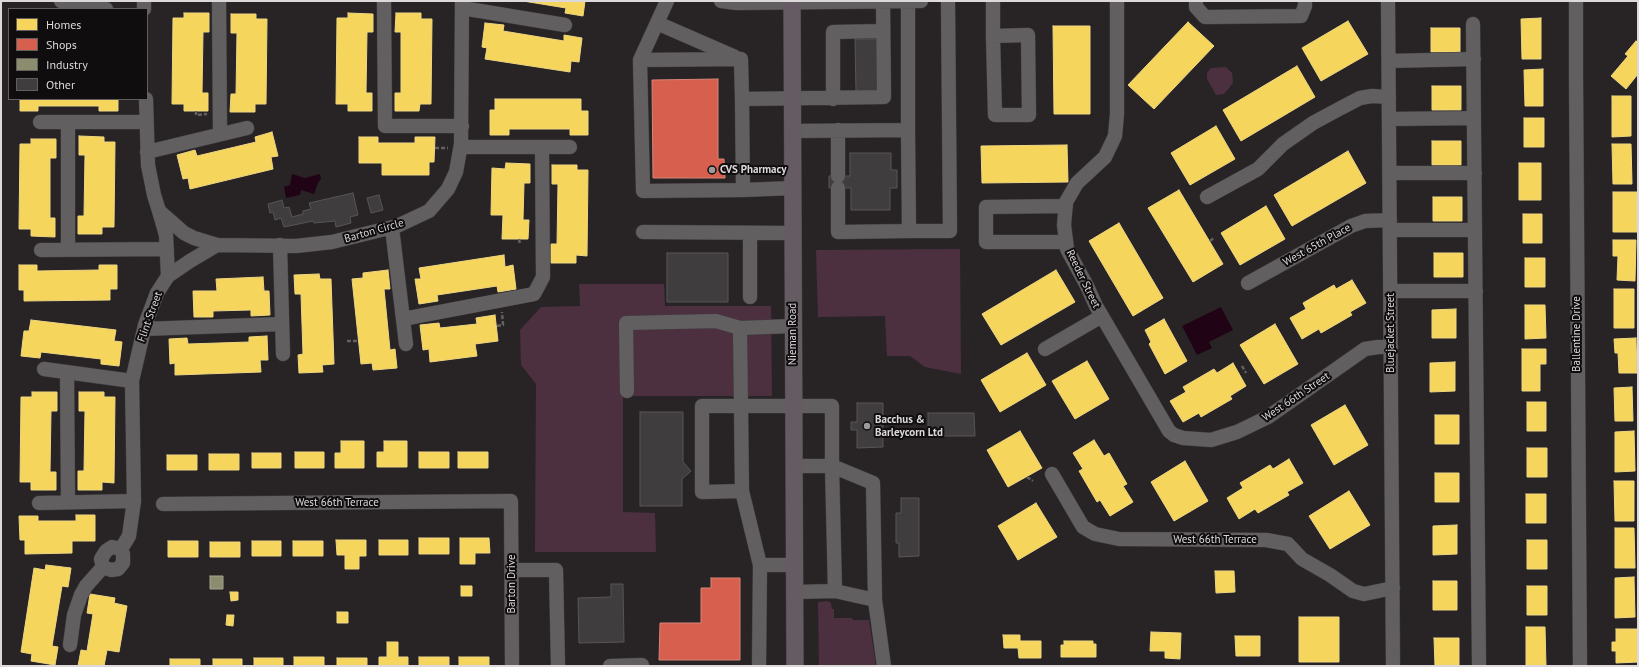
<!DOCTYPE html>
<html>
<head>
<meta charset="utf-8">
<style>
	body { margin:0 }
	#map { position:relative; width:1639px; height:667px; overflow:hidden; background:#282426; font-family:"PT Sans",sans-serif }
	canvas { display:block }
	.frame { position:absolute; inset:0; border:2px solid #ddd9db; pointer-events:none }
	.legend { position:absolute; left:8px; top:8px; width:140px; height:92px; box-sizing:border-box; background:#100d0f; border:1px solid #625f61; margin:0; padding:5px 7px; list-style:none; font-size:12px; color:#ddd9db }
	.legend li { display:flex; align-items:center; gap:8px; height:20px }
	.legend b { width:20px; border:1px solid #625f61 }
</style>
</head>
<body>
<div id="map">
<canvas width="1639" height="667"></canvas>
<div class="frame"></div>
<ul class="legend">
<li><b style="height:11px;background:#f6d55c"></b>Homes</li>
<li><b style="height:11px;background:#d6604d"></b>Shops</li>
<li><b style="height:11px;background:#8c8c6e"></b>Industry</li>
<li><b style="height:11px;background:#403d3f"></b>Other</li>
</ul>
</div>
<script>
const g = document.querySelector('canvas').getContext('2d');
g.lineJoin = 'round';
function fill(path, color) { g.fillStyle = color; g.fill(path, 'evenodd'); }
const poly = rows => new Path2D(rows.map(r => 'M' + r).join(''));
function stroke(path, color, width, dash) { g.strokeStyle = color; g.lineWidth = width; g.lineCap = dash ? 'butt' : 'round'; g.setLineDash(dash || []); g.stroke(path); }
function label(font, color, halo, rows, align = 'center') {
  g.font = font + ' "PT Sans",sans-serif'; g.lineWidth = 4; g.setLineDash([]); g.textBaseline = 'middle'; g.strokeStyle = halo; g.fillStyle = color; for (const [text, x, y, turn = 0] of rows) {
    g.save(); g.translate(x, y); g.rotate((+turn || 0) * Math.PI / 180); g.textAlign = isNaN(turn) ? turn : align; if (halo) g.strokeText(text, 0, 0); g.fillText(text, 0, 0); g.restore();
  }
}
fill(poly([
	[1226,67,1232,73,1233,83,1224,94,1216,95,1207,79,1207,73,1211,68],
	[960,249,961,374,925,367,910,356,887,356,885,316,818,317,816,250],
	[579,284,664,284,665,306,771,306,772,396,623,396,623,512,655,513,656,552,535,552,536,384,521,365,520,330,541,307,580,306],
	[828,601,831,603,832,609,834,609,834,618,852,618,853,620,869,620,876,666,819,666,818,602]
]), '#4c3040');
fill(poly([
	[292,174,305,178,320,174,321,179,318,183,314,194,301,190,300,195,286,198,284,187,290,185],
	[1221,307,1233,330,1209,342,1212,348,1197,355,1182,326]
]), '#210316');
const homes = poly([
	[523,1,585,1,583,16,565,13,566,8,523,1],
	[184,13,209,13,209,32,203,32,202,93,208,93,208,111,184,111,184,104,172,104,173,18,184,18,184,13],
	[348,13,373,14,373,32,367,32,366,93,372,93,372,111,348,111,348,104,336,104,337,18,348,18,348,13],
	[396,13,421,13,421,19,432,19,431,104,420,104,419,111,395,111,395,93,401,93,401,32,395,32,396,13],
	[231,14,256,14,256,19,267,19,266,104,255,104,255,112,230,112,231,94,236,94,237,33,231,33,231,14],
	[1541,18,1541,59,1522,59,1521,19,1541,18],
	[1348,21,1368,54,1321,81,1302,48,1348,21],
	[1188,22,1214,46,1154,109,1128,85,1188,22],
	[485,23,504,25,503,31,564,41,564,35,582,38,579,62,571,61,570,72,485,59,487,48,482,47,485,23],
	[1053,26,1090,26,1090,114,1054,114,1053,26],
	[1431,28,1460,28,1460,52,1431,52,1431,28],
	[1636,41,1638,43,1638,74,1626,89,1611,76,1628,56,1625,54,1636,41],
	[1297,66,1315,97,1241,141,1223,110,1297,66],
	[1543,69,1543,106,1525,106,1524,70,1543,69],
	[1432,86,1461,86,1461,110,1432,110,1432,86],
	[1612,96,1631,96,1631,136,1612,137,1612,96],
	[20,99,118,99,118,111,99,111,99,106,38,106,38,111,20,111,20,99],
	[495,99,581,99,581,111,588,111,588,135,570,135,570,129,509,129,509,135,490,135,490,110,495,110,495,99],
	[1524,118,1544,118,1544,147,1524,147,1524,118],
	[1216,126,1235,159,1190,185,1171,153,1216,126],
	[272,132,278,156,271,157,273,169,190,189,188,178,183,179,177,155,195,150,197,156,256,142,255,137,272,132],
	[79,136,104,137,104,142,115,142,114,227,102,227,102,234,78,234,78,216,84,216,85,155,79,155,79,136],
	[359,137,378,137,378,143,415,143,415,137,435,137,434,162,429,162,429,175,382,175,382,163,359,163,359,137],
	[31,139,56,139,56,158,50,158,50,218,55,218,55,237,31,236,31,229,19,229,20,144,31,144,31,139],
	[1432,141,1461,141,1461,165,1432,165,1432,141],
	[1612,144,1631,144,1632,184,1613,184,1612,144],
	[1067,145,1068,182,982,183,981,146,1067,145],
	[1348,151,1366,183,1292,226,1274,195,1348,151],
	[506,163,530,164,530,183,524,183,523,220,529,220,528,239,502,239,503,215,491,215,492,168,505,169,506,163],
	[1519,163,1541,163,1541,200,1519,200,1519,163],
	[552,165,577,165,577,170,588,170,587,256,576,255,576,263,551,263,551,244,557,244,558,184,552,184,552,165],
	[1179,190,1223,264,1193,282,1148,208,1179,190],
	[1613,192,1637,192,1637,232,1613,232,1613,192],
	[1433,197,1462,197,1462,221,1433,221,1433,197],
	[1266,206,1285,239,1240,265,1221,233,1266,206],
	[1523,214,1542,214,1542,243,1523,243,1523,214],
	[1119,223,1163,298,1133,316,1089,241,1119,223],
	[1613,240,1636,240,1635,281,1617,280,1618,256,1613,256,1613,240],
	[1434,253,1463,253,1463,277,1434,277,1434,253],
	[504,255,505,267,513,265,516,289,498,292,497,286,437,295,438,301,419,304,415,279,421,279,419,268,504,255],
	[1525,258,1545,258,1545,287,1525,287,1525,258],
	[19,265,37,265,37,271,99,270,99,265,117,265,117,289,110,289,110,300,24,301,24,290,19,290,19,265],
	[388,270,390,289,384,289,390,350,395,349,397,368,373,370,372,363,361,364,352,279,363,278,363,273,388,270],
	[1056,270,1075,302,1001,345,982,314,1056,270],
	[319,274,320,279,331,279,334,364,322,365,323,372,299,373,298,355,303,354,301,294,295,294,294,275,319,274],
	[263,277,264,291,269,291,270,315,251,316,251,310,213,311,213,317,194,317,193,291,217,291,216,279,263,277],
	[1352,280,1366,303,1350,312,1352,315,1321,333,1319,329,1302,339,1290,318,1306,309,1303,303,1334,285,1336,289,1352,280],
	[1614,289,1634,289,1634,328,1614,328,1614,289],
	[1525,305,1545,305,1546,338,1525,339,1525,305],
	[1456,309,1456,338,1432,338,1432,310,1456,309],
	[495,315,498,341,475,344,477,356,430,362,429,349,423,350,420,325,439,323,440,328,477,324,476,318,495,315],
	[1164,319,1187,361,1165,374,1149,344,1151,342,1145,330,1164,319],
	[31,320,116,330,114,341,122,342,119,366,101,364,101,359,41,352,40,358,21,356,24,331,29,331,31,320],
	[1275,324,1298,364,1264,384,1240,345,1275,324],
	[267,336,268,360,260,360,261,372,175,375,175,363,170,364,169,339,187,338,188,344,249,342,249,337,267,336],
	[1636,338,1637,373,1619,373,1618,353,1615,353,1614,339,1636,338],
	[1522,349,1546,349,1546,364,1540,364,1540,391,1522,391,1522,349],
	[1027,353,1046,385,1000,412,981,380,1027,353],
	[1087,361,1109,399,1075,419,1052,381,1087,361],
	[1455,362,1455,391,1430,392,1430,363,1455,362],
	[1233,363,1246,386,1230,396,1232,399,1201,417,1199,413,1183,422,1170,401,1186,392,1183,387,1214,369,1217,373,1233,363],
	[1632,387,1633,421,1615,421,1614,388,1632,387],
	[32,392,57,392,57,411,51,411,50,472,56,472,56,490,31,490,31,482,20,482,21,397,32,397,32,392],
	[79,392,104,392,104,397,115,397,114,483,102,482,102,490,78,490,78,471,84,471,85,411,79,411,79,392],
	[1527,402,1546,402,1546,431,1527,431,1527,402],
	[1345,405,1368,445,1334,465,1311,425,1345,405],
	[1435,415,1459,415,1459,444,1435,444,1435,415],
	[1020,431,1042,468,1008,487,987,450,1020,431],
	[1634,431,1635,471,1615,472,1615,432,1634,431],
	[1094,440,1104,456,1109,453,1127,484,1123,486,1133,502,1110,516,1100,500,1097,502,1079,471,1083,469,1073,453,1094,440],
	[341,441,364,441,364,468,335,468,335,453,341,453,341,441],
	[384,441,407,441,407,467,377,467,377,452,384,452,384,441],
	[1527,448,1547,448,1547,477,1527,477,1527,448],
	[295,452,324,452,324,468,295,468,295,452],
	[419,452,449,452,449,468,419,468,419,452],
	[458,452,488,452,488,468,458,468,458,452],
	[252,453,281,453,281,468,252,468,252,453],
	[209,454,239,454,239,470,209,470,209,454],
	[167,455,197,455,197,470,167,470,167,455],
	[1289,459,1303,483,1287,492,1289,495,1258,513,1255,509,1239,519,1227,498,1243,488,1240,483,1270,465,1273,469,1289,459],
	[1185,461,1208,501,1174,521,1151,482,1185,461],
	[1435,473,1459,473,1459,502,1435,502,1435,473],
	[1614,481,1634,481,1634,521,1615,521,1614,481],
	[1349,491,1370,525,1330,549,1309,516,1349,491],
	[1526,494,1546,494,1546,523,1526,523,1526,494],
	[1036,503,1057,537,1018,560,998,526,1036,503],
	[76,515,95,515,95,541,72,541,72,553,25,554,25,540,20,540,19,516,38,516,38,521,76,521,76,515],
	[1457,525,1457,554,1433,555,1433,526,1457,525],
	[1615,528,1634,528,1635,568,1615,568,1615,528],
	[419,538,449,538,449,554,419,554,419,538],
	[460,538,489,538,490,553,475,553,475,564,460,564,460,538],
	[336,540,366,540,366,556,359,556,359,569,345,569,345,555,337,555,336,540],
	[379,540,408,540,408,555,379,555,379,540],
	[1527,540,1547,540,1547,569,1527,569,1527,540],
	[168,541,198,541,198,557,168,557,168,541],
	[252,541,281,541,281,556,252,556,252,541],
	[293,541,323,541,323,556,293,556,293,541],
	[210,542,240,542,240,557,210,557,210,542],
	[46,565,71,568,68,587,62,586,52,646,58,647,55,665,31,661,32,654,21,652,34,568,45,570,46,565],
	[1215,571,1234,571,1235,592,1216,593,1215,571],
	[1634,577,1635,617,1615,618,1615,578,1634,577],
	[1433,581,1457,581,1457,610,1433,610,1433,581],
	[461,586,472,586,472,596,461,596,461,586],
	[1527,586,1547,586,1547,615,1527,615,1527,586],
	[230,592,238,592,238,600,231,601,230,592],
	[90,594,115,598,114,603,127,606,119,652,107,650,104,666,78,666,81,650,87,651,93,614,87,613,90,594],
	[337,612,348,612,348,623,337,623,337,612],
	[227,615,234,615,233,626,226,625,227,615],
	[1299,617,1339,617,1339,662,1299,662,1299,617],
	[1526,627,1545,627,1546,666,1526,666,1526,627],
	[1616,629,1638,629,1638,662,1616,663,1616,651,1612,651,1612,642,1616,642,1616,629],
	[1151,632,1181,633,1180,659,1165,658,1165,651,1150,651,1151,632],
	[1003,635,1020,635,1020,641,1041,641,1041,658,1019,658,1018,648,1004,648,1003,635],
	[1235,636,1260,636,1260,656,1236,656,1235,636],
	[1434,638,1459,638,1459,666,1435,666,1434,638],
	[1064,641,1093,641,1093,644,1096,644,1096,657,1061,657,1061,645,1064,645,1064,641],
	[387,642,398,642,398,657,408,657,408,666,379,666,379,657,387,657,387,642],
	[294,657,324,657,324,666,294,666,294,657],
	[419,657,449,657,449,666,419,666,419,657],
	[459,657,489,657,489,666,459,666,459,657],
	[254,658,283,658,283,666,254,666,254,658],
	[337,658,367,658,367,666,337,666,337,658],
	[170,659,200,659,200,666,170,666,170,659],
	[213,659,242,659,242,666,213,666,213,659]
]);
fill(homes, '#f6d55c');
stroke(homes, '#eed682', 1);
const shops = poly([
	[718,79,718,159,724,159,725,178,653,178,652,80,718,79],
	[711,578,740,578,740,660,659,660,660,623,701,623,701,588,711,588,711,578]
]);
fill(shops, '#d6604d');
stroke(shops, '#d88478', 1);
const industry = poly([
	[210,576,223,576,223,589,210,589,210,576]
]);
fill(industry, '#8c8c6e');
stroke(industry, '#a4a38f', 1);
const building = poly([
	[855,39,878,39,879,91,856,92,855,39],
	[850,153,891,153,891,170,897,170,897,188,890,188,890,210,851,210,851,188,829,188,829,176,850,176,850,153],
	[353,193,358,215,350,217,351,223,336,227,335,221,314,223,313,221,284,227,281,218,275,220,273,212,270,213,268,204,282,200,284,208,289,207,292,217,303,214,303,211,311,209,309,203,353,193],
	[379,195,383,210,371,213,367,198,379,195],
	[667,253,728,253,728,302,667,302,667,253],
	[857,403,883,403,883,447,857,448,857,430,851,430,851,422,857,422,857,403],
	[640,412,683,412,683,462,691,471,682,479,682,506,640,506,640,412],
	[928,413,974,413,975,436,928,436,928,413],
	[901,498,919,498,919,556,899,557,899,543,896,543,896,513,901,513,901,498],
	[611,584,623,584,624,642,579,643,578,598,611,597,611,584]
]);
fill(building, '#403d3f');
stroke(building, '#585556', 1);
const minor = poly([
	[61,1,106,9],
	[144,1,144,9],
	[219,1,220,134],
	[384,1,385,126,462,126],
	[667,1,640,60,741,59,742,99,884,97,883,1],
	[721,1,737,3,921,1],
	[993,1,993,36,995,115,1029,115,1028,35,993,36],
	[1117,1,1117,114,1115,136,1105,157,1077,183,1066,202,1064,225,1067,249,1087,286,1096,306,1169,431,1174,435,1183,438,1211,440,1237,432,1268,417,1365,349,1378,347,1391,347],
	[1196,1,1196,7,1205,17,1301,16,1305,6,1305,1],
	[1388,1,1393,666],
	[1576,1,1576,75,1580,666],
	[462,8,565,25],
	[657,23,735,57],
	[1473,24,1479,666],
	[640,60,643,191,743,190,742,99],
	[1389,61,1474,59],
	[146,99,148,165,154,195,159,211,184,233,194,238,217,245,296,246,332,242,397,226,429,211,448,189,456,172,461,144,462,1],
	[833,99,833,32,883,31],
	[1390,119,1474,118],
	[40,122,146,122],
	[68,122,68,250],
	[792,131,908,130,908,1],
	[461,147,570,147],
	[147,152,247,128],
	[1390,173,1475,173],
	[838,176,838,130],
	[838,188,838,232,909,231,908,130],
	[743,190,793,188],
	[1207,197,1258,169,1283,144,1313,123,1339,109,1360,98,1372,96,1389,97],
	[1066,206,986,207,986,242,1066,242],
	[159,211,166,235,168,276],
	[392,228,406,344],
	[1390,230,1475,230],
	[909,231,950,231,948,1],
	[643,232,793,233],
	[280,245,283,354],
	[41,250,167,249],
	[1248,283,1351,226,1365,221,1390,220],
	[1391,291,1476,291],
	[750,297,750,233],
	[403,319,534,294,543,277,542,147],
	[793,326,740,328,741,406,742,491,702,492,702,406,832,406,832,466,873,483,875,600],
	[144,329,282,324],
	[1045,349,1102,316],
	[44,369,132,381],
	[67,372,68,502],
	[627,391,626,323,716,321,740,328],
	[794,466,832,466,835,591,795,592],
	[1052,474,1083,527,1095,534,1119,539,1266,540,1288,544,1302,559,1330,575,1353,591,1364,594,1393,588],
	[742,491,760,565,795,565],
	[39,503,134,501],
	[163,504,511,501,512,666],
	[103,567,111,570,118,569,123,563,123,554,121,549],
	[512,570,556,570,558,666],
	[835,591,875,600,884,666],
	[70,645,74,615,81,595,86,586,103,567,101,559,106,551,112,547,121,549,129,536,134,501,132,381,145,325,157,293,168,276,190,261,217,245],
	[610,666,642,665],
	[759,666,760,565]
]);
const major = poly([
	[792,1,795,666]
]);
stroke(minor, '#423f40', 15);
stroke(major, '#423f40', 18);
stroke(poly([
	[196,111,196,115,207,114],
	[435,148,448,148],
	[519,239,520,244],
	[1210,241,1214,238],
	[497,326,503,325,502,312],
	[347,341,358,341],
	[1242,366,1246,373],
	[1027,477,1033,481]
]), '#636061', 2.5, [4, 2]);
stroke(minor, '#625f60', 14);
stroke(major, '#655b62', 17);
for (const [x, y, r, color] of [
	[712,170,4,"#9e9a9c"],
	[867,426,4,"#9e9a9c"]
]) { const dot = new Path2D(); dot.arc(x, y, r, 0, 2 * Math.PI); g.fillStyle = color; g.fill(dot); stroke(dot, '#100d0f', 1.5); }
label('bold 11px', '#ddd9db', '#100d0f', [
	["CVS Pharmacy",720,170],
	["Bacchus &",875,420],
	["Barleycorn Ltd",875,433]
], 'left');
label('11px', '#ddd9db', '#100d0f', [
	["Barton Circle",374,231,-16],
	["West 65th Place",1317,245,-29],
	["Reeder Street",1083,279,64],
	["Flint Street",150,317,-70],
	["Bluejacket Street",1391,333,-90],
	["Nieman Road",793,334,-90],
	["Ballentine Drive",1577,334,-90],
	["West 66th Street",1296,397,-34],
	["West 66th Terrace",337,503],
	["West 66th Terrace",1215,540],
	["Barton Drive",512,584,-90]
]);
</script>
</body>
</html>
